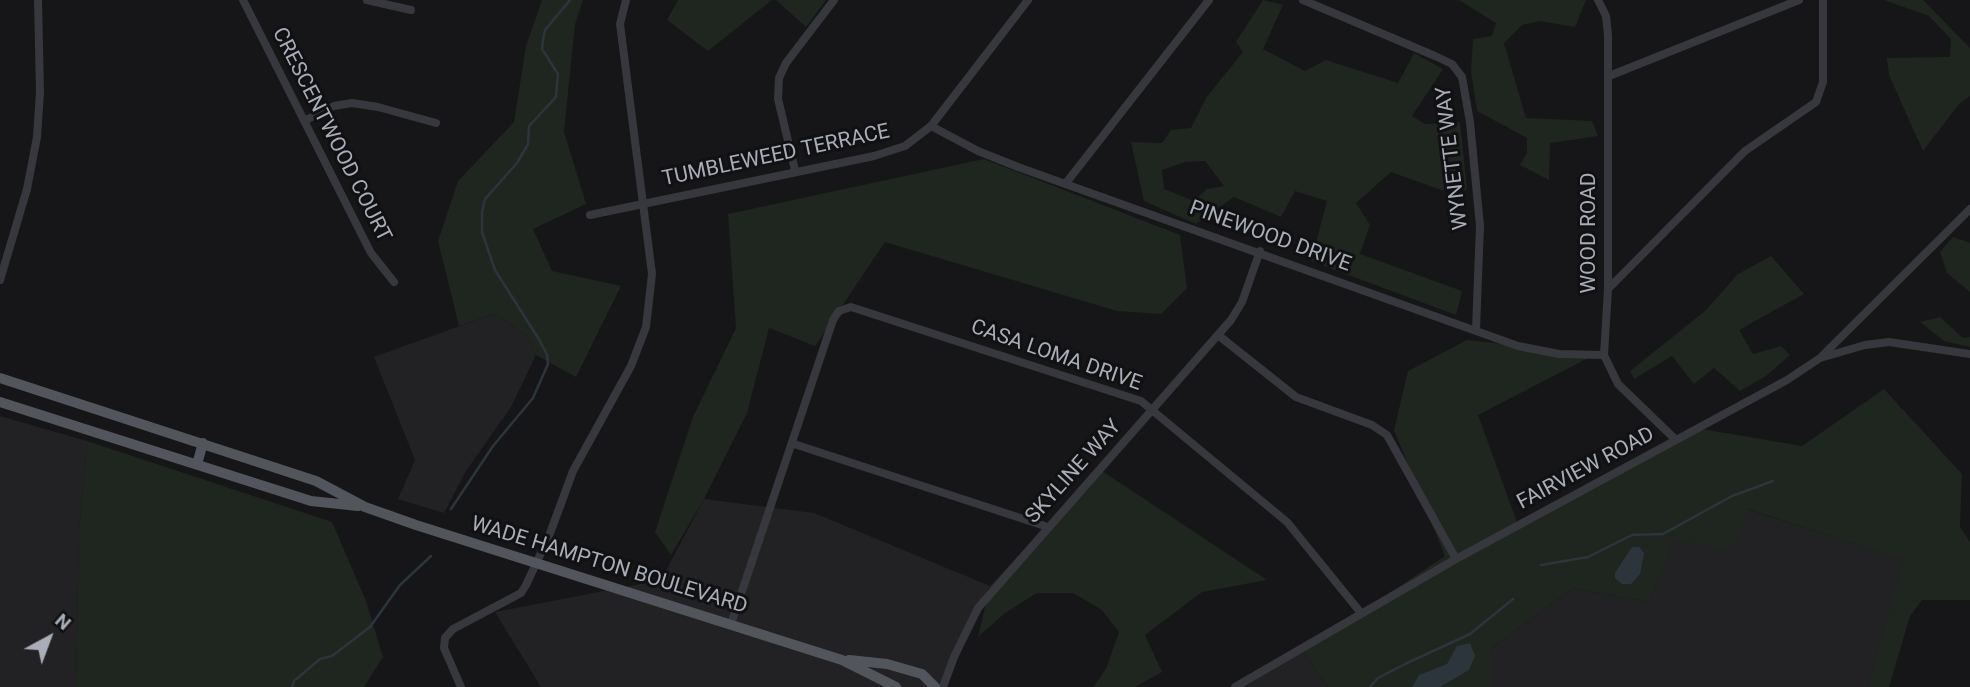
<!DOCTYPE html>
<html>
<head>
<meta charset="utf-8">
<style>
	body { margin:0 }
	#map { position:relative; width:1970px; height:687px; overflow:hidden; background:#161618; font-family:Roboto,sans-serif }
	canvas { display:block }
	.north { position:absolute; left:14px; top:603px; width:70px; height:70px; -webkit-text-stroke:5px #111113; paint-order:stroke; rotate:41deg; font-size:19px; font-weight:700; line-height:28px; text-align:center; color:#a8adb8 }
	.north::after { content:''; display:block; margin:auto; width:24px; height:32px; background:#a8adb8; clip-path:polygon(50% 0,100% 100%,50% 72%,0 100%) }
</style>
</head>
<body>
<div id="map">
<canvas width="1970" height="687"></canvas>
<div class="north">N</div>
</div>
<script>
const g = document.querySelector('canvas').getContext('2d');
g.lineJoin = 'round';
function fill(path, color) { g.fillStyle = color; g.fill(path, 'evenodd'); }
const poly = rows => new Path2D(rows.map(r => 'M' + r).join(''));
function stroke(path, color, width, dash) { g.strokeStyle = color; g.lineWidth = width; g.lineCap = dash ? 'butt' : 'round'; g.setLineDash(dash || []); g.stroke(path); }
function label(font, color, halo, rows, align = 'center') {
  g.font = font + ' Roboto,sans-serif'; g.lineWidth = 6; g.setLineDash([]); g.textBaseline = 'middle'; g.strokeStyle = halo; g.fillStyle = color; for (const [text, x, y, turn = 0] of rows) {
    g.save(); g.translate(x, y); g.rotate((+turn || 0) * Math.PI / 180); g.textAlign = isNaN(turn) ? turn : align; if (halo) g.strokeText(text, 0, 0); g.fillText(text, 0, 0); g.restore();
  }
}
fill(poly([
	[496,313,527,336,536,355,511,407,466,471,444,513,398,499,415,460,374,357],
	[0,416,87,441,79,533,76,687,0,687],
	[704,499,814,513,990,586,943,687,541,687,495,612,661,580],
	[1747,509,1904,560,1868,687,1490,687,1490,649,1573,588,1649,602,1674,539],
	[1303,651,1328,687,1242,687]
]), '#222225');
fill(poly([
	[542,0,583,0,575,24,564,132,586,204,533,229,552,271,621,286,576,377,536,355,527,336,496,313,459,326,438,241,458,181,514,122,526,46],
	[678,0,772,0,708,51,667,20],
	[776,0,826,0,806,27],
	[1263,0,1283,5,1263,49,1305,71,1326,60,1398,83,1414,53,1443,69,1412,116,1425,124,1460,122,1467,190,1441,190,1391,172,1356,203,1370,225,1360,254,1462,291,1456,315,1311,261,1327,201,1295,191,1281,217,1234,197,1196,224,1144,201,1131,142,1162,143,1171,130,1191,128,1206,98,1243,52,1236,42],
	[1205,161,1224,186,1207,189,1194,201,1164,189,1162,170,1185,162],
	[1459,0,1586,0,1575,27,1540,21,1522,25,1504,43,1526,118,1592,121,1598,136,1550,143,1549,180,1520,165,1527,153,1527,138,1477,111,1471,71,1473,39,1492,36,1496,23],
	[1884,0,1923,0,1970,48,1970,96,1959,104,1923,151,1889,75,1887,58,1950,57,1951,39,1929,16],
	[984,159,1180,235,1187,288,1161,314,1117,311,885,242,815,346,769,328,747,413,704,499,671,555,655,532,693,417,736,328,728,214],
	[1953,237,1970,243,1970,292,1947,273,1940,252],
	[1771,256,1804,294,1739,330,1753,354,1781,346,1790,355,1766,376,1740,391,1714,368,1694,384,1672,356,1634,379,1630,371,1705,311,1738,274],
	[1940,317,1963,338,1970,337,1970,347,1944,341,1920,322],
	[1467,340,1596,354,1478,415,1518,525,1702,429,1802,446,1884,389,1962,474,1960,527,1970,542,1970,600,1922,600,1910,616,1889,687,1868,687,1903,560,1748,509,1732,550,1674,540,1649,602,1573,588,1490,649,1490,687,1328,687,1303,651,1445,556,1394,430,1408,371],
	[87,441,332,522,366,601,383,657,364,687,76,687,79,532],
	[1099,469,1267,580,1202,592,1145,635,1162,672,1135,687,1093,687,1106,669,1119,632,1102,610,1073,593,1037,593,1005,613,978,637,990,586]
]), '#1e261f');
fill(poly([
	[1632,547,1639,547,1644,553,1640,574,1631,584,1622,584,1615,578,1615,573],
	[1470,643,1475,656,1469,670,1440,687,1412,687,1419,675,1447,664,1457,646]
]), '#2c353c');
stroke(poly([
	[451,509,493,446,533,398,548,364,547,355,540,341,495,270,482,232,482,212,485,199,517,163,528,144,529,126,556,97,558,74,542,49,543,40,545,30,570,0],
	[1541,565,1588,557,1632,535,1663,534,1732,496,1773,481],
	[292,687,294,681,320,659,332,656,370,627,400,585,431,556],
	[1370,687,1378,678,1405,664,1470,634,1513,599]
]), '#2c353c', 2.5);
stroke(poly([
	[243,0,371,253,394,282],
	[367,0,411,10],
	[1303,0,1435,56,1452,64,1462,77,1470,122,1480,226,1476,329],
	[1598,0,1606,16,1608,35,1608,289,1604,355,1618,384,1676,440],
	[1609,76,1799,0],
	[304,121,334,106,352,103,378,107,436,123],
	[931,126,978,151,1018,167,1518,346,1559,354,1604,355],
	[795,170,778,99,779,78,786,63,834,0],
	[1066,183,1209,0],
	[590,215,874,156,905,146,931,126,1028,0],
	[0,280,27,189,37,137,40,92,38,0],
	[1608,289,1745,151,1816,102,1823,82,1823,0],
	[1218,335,1296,397,1372,425,1387,435,1456,559],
	[1821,357,1970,209],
	[794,444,1048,527],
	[731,624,833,320,839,311,851,307,1141,401,1287,522,1361,613],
	[461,687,444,648,445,638,453,629,521,593,526,585,549,536,573,471,631,366,646,327,652,274,620,24,626,0],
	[943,687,954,657,978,608,1231,320,1242,302,1260,251],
	[1235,687,1456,559,1787,380,1820,358,1865,345,1889,342,1970,354]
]), '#37383d', 8);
stroke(poly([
	[0,378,316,481,365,507,416,525,842,660,896,687],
	[0,402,311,501,358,506],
	[197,464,203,443],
	[849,660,887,664,922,674,935,687]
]), '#53555c', 10);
label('21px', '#a8adb8', '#111113', [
	["CRESCENTWOOD COURT",331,135,63],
	["TUMBLEWEED TERRACE",776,156,-12],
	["WYNETTE WAY",1453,158,-97],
	["WOOD ROAD",1590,233,-90],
	["PINEWOOD DRIVE",1270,237,20],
	["CASA LOMA DRIVE",1056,356,19],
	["FAIRVIEW ROAD",1586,469,-28],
	["SKYLINE WAY",1074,472,-48],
	["WADE HAMPTON BOULEVARD",609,566,17]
]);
</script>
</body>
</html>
